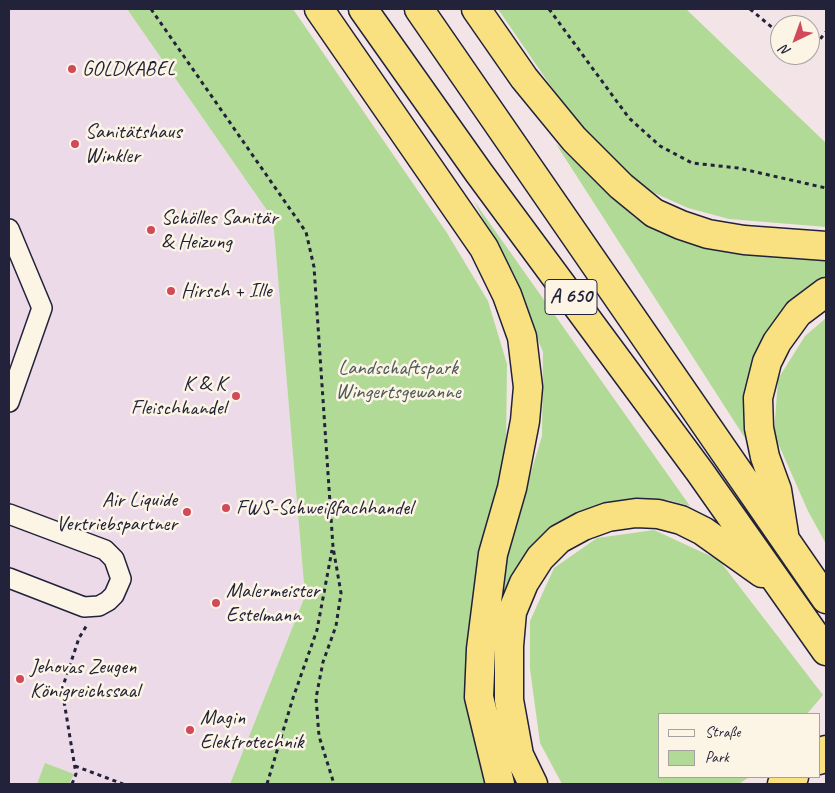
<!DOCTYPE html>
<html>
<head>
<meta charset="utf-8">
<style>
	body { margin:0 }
	#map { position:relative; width:835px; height:793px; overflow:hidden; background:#f3e5e7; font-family:Caveat,sans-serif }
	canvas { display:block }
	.frame { position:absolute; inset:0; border:10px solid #22223b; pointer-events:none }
	.legend { position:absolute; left:658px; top:713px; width:162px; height:65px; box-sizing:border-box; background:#fcf5e5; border:1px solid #a5a1a1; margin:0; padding:6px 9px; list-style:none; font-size:15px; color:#22223b }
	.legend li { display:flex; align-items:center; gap:10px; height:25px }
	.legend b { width:25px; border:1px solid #a5a1a1 }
	.north { position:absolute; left:770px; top:15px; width:50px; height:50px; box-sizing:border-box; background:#fcf5e5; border:1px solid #a5a1a1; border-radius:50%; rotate:222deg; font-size:14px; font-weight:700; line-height:20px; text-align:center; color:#22223b }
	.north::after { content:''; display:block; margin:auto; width:18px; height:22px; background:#d1495b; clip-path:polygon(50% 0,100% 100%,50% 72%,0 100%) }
</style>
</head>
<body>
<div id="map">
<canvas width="835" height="793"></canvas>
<div class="frame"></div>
<ul class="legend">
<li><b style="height:6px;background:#fcf5e5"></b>Straße</li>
<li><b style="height:14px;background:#b2da97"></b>Park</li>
</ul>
<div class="north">N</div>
</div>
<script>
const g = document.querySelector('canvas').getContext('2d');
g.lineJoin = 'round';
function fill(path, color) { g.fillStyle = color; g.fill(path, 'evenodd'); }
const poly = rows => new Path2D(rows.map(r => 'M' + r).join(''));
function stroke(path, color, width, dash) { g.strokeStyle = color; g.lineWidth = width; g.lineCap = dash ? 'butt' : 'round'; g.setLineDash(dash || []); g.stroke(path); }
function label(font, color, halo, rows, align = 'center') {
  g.font = font + ' Caveat,sans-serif'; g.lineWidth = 5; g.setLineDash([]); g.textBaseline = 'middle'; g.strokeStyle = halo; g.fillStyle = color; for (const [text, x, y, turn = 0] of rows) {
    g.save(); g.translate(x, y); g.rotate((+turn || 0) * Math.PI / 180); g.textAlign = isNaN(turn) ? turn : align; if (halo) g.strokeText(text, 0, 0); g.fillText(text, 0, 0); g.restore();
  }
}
fill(poly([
	[9,9,127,9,273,219,305,596,230,784,9,784]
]), '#ecdae9');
fill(poly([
	[127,9,293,9,447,233,488,301,507,364,506,450,486,530,471,608,467,657,488,784,230,784,305,596,273,219],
	[498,9,686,9,826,143,826,227,729,219,688,208,650,191,613,162,578,126],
	[556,144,635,218,684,236,826,253,826,278,799,294,761,342,744,392,752,449],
	[474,201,690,506,668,500,631,499,598,506,559,523,517,570,525,784,514,784,504,747,496,699,494,630,505,557,542,436,543,352,513,279],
	[826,318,826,544,808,511,774,434,778,379,805,336],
	[654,530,719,560,823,695,807,714,659,714,659,777,749,777,739,784,562,784,540,743,530,669,530,621,554,568,597,538],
	[45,763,74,774,69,784,37,784]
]), '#b2da97');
const street = poly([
	[9,229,42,308,9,402],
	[9,514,105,550,114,559,121,579,114,595,108,601,99,606,84,607,9,578]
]);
const highway = poly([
	[319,9,484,248,507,295,522,337,528,387,525,421,512,488,493,554,481,649,479,697,500,784],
	[363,9,479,173,700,472,826,651],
	[419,9,826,599],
	[476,9,524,78,574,139,621,186,654,213,681,225,708,234,744,240,826,246],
	[784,534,777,490,765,457,759,428,758,398,767,362,777,342,798,313,826,292],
	[819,760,826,750],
	[533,784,519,755,509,700,509,646,512,612,524,583,540,558,559,539,583,526,608,517,636,513,658,514,681,520,703,531,762,573],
	[782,784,794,777]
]);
stroke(street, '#22223b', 22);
stroke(highway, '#22223b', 31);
stroke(poly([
	[151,9,306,232,314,267,333,547,341,593,336,626,323,662,316,698,319,736,334,784],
	[549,9,629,118,660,146,692,163,738,168,826,188],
	[750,9,780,34],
	[810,51,826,32],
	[805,55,806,55],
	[75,766,123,784],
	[72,784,76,774,62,689,79,638,87,625],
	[267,784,293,698,317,630,332,550]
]), '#22223b', 3, [4, 4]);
stroke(street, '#fcf5e5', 19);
stroke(highway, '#f9e181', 28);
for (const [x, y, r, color] of [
	[72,69,5,"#d1495b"],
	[75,144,5,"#d1495b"],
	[151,230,5,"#d1495b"],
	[171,291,5,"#d1495b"],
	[236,396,5,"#d1495b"],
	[226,508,5,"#d1495b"],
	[187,512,5,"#d1495b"],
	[216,603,5,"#d1495b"],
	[20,679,5,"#d1495b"],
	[190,730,5,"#d1495b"]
]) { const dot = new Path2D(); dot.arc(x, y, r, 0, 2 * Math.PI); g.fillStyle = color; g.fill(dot); stroke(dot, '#fcf5e5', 2); }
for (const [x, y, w] of [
	[571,297,52]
]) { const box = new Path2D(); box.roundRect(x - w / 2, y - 17.5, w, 35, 4); g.fillStyle = '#fcf5e5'; g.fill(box); stroke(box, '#22223b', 1); }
label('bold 20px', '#22223b', null, [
	["A 650",571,297]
]);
label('21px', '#22223b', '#fcf5e5', [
	["GOLDKABEL",82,69],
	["Sanitätshaus",85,132],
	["Winkler",85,156],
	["Schölles Sanitär",161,218],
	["& Heizung",161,242],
	["Hirsch + Ille",181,291],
	["K & K",226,384,"right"],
	["Fleischhandel",226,408,"right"],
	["Air Liquide",177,500,"right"],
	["Vertriebspartner",177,524,"right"],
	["FWS-Schweißfachhandel",236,508],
	["Malermeister",226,591],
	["Estelmann",226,615],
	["Jehovas Zeugen",30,667],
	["Königreichssaal",30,691],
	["Magin",200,718],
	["Elektrotechnik",200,742]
], 'left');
label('21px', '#4d5957', '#fcf5e5', [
	["Landschaftspark",398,368],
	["Wingertsgewanne",398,392]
]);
</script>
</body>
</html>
